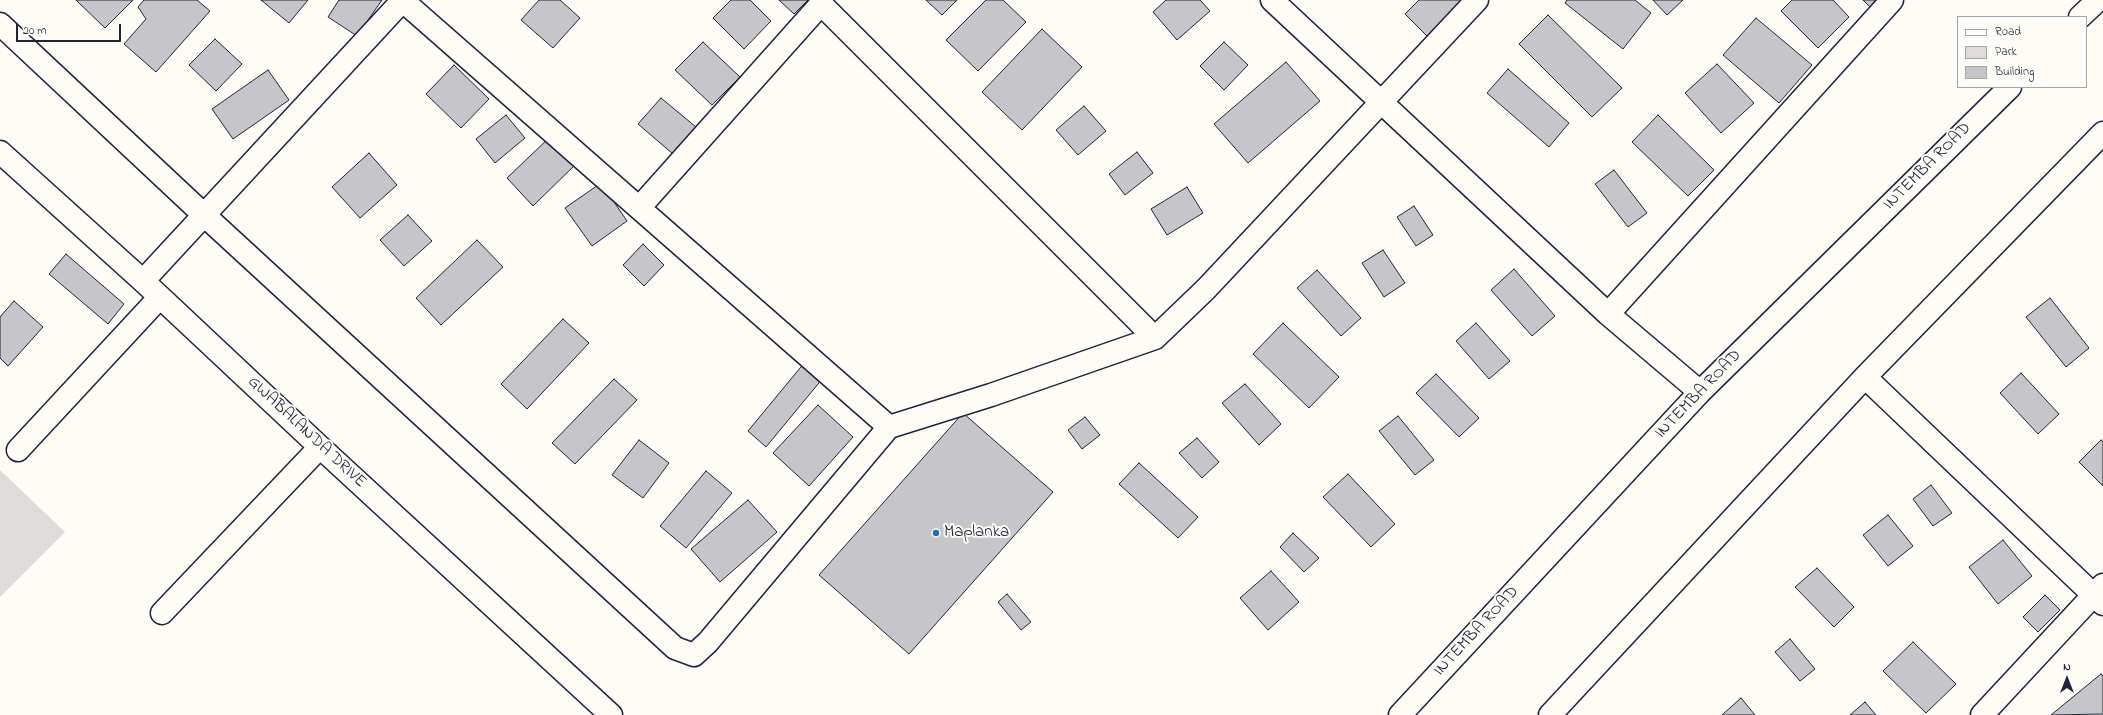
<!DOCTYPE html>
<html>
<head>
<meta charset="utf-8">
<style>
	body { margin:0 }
	#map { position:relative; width:2103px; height:715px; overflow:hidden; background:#fdfcf7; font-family:"Indie Flower",sans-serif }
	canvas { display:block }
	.legend { position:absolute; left:1957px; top:16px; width:130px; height:72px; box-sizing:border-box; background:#fdfcf7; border:1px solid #a5a5ac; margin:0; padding:5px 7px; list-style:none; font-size:12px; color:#22223b }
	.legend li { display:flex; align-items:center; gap:8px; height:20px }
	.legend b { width:20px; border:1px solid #a5a5ac }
	.north { position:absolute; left:2047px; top:659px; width:40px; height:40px; -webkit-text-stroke:3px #fdfcf7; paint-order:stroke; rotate:0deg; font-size:11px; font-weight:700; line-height:16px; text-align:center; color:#22223b }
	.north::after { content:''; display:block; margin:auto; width:14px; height:18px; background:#22223b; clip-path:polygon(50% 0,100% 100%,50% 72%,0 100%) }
	.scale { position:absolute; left:16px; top:24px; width:105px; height:18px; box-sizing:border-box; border:2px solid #22223b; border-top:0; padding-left:5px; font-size:12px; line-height:14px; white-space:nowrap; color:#22223b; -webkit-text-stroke:3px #fdfcf7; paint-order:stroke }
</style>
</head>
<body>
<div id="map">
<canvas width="2103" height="715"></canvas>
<ul class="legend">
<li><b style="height:5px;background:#fdfcf7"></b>Road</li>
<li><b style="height:11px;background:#dddcdb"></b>Park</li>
<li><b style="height:11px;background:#c6c6c8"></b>Building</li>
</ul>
<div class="north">N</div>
<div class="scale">20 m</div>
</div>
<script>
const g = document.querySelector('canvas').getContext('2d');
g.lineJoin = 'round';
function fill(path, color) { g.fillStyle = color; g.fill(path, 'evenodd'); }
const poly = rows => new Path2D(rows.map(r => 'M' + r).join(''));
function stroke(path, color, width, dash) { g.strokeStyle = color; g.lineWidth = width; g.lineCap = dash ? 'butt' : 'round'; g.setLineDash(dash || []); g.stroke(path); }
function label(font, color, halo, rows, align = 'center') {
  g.font = font + ' "Indie Flower",sans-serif'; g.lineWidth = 4; g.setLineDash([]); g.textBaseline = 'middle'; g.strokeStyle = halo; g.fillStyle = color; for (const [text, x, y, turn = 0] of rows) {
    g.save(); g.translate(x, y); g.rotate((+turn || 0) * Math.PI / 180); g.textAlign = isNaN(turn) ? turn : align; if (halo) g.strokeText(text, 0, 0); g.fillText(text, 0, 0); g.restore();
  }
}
fill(poly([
	[0,470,65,532,0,597]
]), '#dddcdb');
const building = poly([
	[76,0,133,0,105,28,76,0],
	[144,0,197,0,210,11,156,72,124,44,146,19,138,7,144,0],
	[261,0,308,0,289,23,261,0],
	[339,0,382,0,357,36,328,17,339,0],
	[539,0,560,0,580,18,553,48,521,20,539,0],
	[731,0,750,0,771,21,744,49,713,18,731,0],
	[779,0,808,0,794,14,779,0],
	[926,0,957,0,942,15,926,0],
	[986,0,1003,0,1026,22,978,71,946,40,986,0],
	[1166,0,1200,0,1210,11,1177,40,1153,12,1166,0],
	[1419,0,1463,0,1427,36,1405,14,1419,0],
	[1567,0,1635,0,1651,13,1623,49,1565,3,1567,0],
	[1653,0,1683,0,1667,15,1653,0],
	[1792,0,1833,0,1849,17,1818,48,1781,11,1792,0],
	[1863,0,1878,0,1870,7,1863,0],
	[1548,15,1622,88,1592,117,1519,44,1548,15],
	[1756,18,1812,65,1779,103,1723,55,1756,18],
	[1042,29,1082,67,1022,130,982,92,1042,29],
	[215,39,242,64,216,91,189,65,215,39],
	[703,42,740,77,712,105,675,70,703,42],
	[1224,42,1248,65,1224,90,1200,66,1224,42],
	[1286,62,1320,101,1248,163,1214,124,1286,62],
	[1717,64,1754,103,1721,133,1685,93,1717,64],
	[454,65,489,99,461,128,426,94,454,65],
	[1508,69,1569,123,1549,147,1487,93,1508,69],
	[268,70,289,100,233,139,212,109,268,70],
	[661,98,696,127,673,154,638,124,661,98],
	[1084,106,1106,131,1078,155,1056,130,1084,106],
	[506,115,525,138,495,163,476,139,506,115],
	[1658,115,1714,170,1688,196,1632,142,1658,115],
	[552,135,578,162,533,206,507,178,552,135],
	[1137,152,1153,173,1125,195,1109,174,1137,152],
	[369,153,397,185,360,218,332,187,369,153],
	[1614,170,1647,213,1628,227,1595,184,1614,170],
	[601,183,627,221,592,246,565,208,601,183],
	[1187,187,1203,213,1167,235,1151,209,1187,187],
	[1414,206,1433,235,1416,246,1397,217,1414,206],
	[408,215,432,241,404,266,380,240,408,215],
	[477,240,503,267,441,325,416,298,477,240],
	[643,244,664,265,644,286,623,265,643,244],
	[1383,250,1405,283,1384,297,1362,263,1383,250],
	[66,254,124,304,108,324,49,274,66,254],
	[1514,269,1555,316,1532,336,1491,290,1514,269],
	[1317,270,1361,318,1341,336,1297,288,1317,270],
	[2050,298,2089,348,2066,367,2026,317,2050,298],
	[14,301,43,327,8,366,0,358,0,317,14,301],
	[563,319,589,343,527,409,501,384,563,319],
	[1283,323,1339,377,1309,408,1253,354,1283,323],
	[1476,323,1510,361,1489,379,1456,341,1476,323],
	[805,362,823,378,766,447,748,431,805,362],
	[2021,373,2059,414,2038,434,2000,393,2021,373],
	[1436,374,1479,418,1459,437,1416,393,1436,374],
	[614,379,637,400,575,464,552,443,614,379],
	[1245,384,1281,424,1259,445,1222,403,1245,384],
	[818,405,853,437,809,486,773,453,818,405],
	[963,413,1053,492,909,654,819,575,963,413],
	[1398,416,1434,460,1415,475,1379,431,1398,416],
	[1085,417,1100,435,1082,449,1068,430,1085,417],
	[1197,438,1219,462,1202,478,1179,453,1197,438],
	[639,440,669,463,643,498,612,475,639,440],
	[2101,440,2103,442,2103,486,2079,462,2101,440],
	[1139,463,1198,517,1178,538,1119,484,1139,463],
	[706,471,732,493,686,548,660,526,706,471],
	[1348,474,1395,524,1371,547,1323,497,1348,474],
	[1931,485,1952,513,1933,526,1913,499,1931,485],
	[748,500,777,532,720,582,691,549,748,500],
	[1888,515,1913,546,1888,566,1863,535,1888,515],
	[1293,533,1319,558,1304,572,1280,547,1293,533],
	[2003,540,2032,576,1998,604,1969,567,2003,540],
	[1817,568,1854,607,1834,627,1795,587,1817,568],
	[1271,571,1299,602,1268,630,1240,598,1271,571],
	[1007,594,1031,622,1021,630,998,602,1007,594],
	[2045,595,2060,610,2038,632,2023,617,2045,595],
	[1790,639,1815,669,1800,681,1775,652,1790,639],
	[1913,642,1956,684,1926,713,1883,671,1913,642],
	[2101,674,2103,676,2103,714,2051,715,2101,674],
	[1741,698,1755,715,1722,715,1741,698],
	[1865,702,1876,715,1850,715,1865,702]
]);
fill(building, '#c6c6c8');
stroke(building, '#22223b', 1);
const minor = poly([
	[402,0,639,208],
	[1272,0,1608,314,1700,392],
	[2080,17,2098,0],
	[0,24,203,214,675,648,694,655,708,642,889,427],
	[0,152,143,281,320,447,611,715],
	[143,281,403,0],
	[1608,314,1892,0],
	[1155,338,821,4,639,208,889,427,991,395,1155,338,1206,289,1477,0],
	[1865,377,2103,604],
	[18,450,160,297],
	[162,613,320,447],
	[1400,715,1700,392,2010,87],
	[1550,715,1865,377,2103,133],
	[1982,715,2103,585]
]);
stroke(minor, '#22223b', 25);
stroke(minor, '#fdfcf7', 22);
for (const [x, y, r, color] of [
	[936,533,4,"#1f6fb2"]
]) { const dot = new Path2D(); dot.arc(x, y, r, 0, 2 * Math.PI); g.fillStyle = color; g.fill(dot); stroke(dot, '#fdfcf7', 1.5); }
label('17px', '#22223b', '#fdfcf7', [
	["INTEMBA ROAD",1928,167,-45],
	["INTEMBA ROAD",1699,395,-46],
	["GWABALANDA DRIVE",306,433,43],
	["INTEMBA ROAD",1477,632,-47]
]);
label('17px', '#22223b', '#fdfcf7', [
	["Maplanka",944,533]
], 'left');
</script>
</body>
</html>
